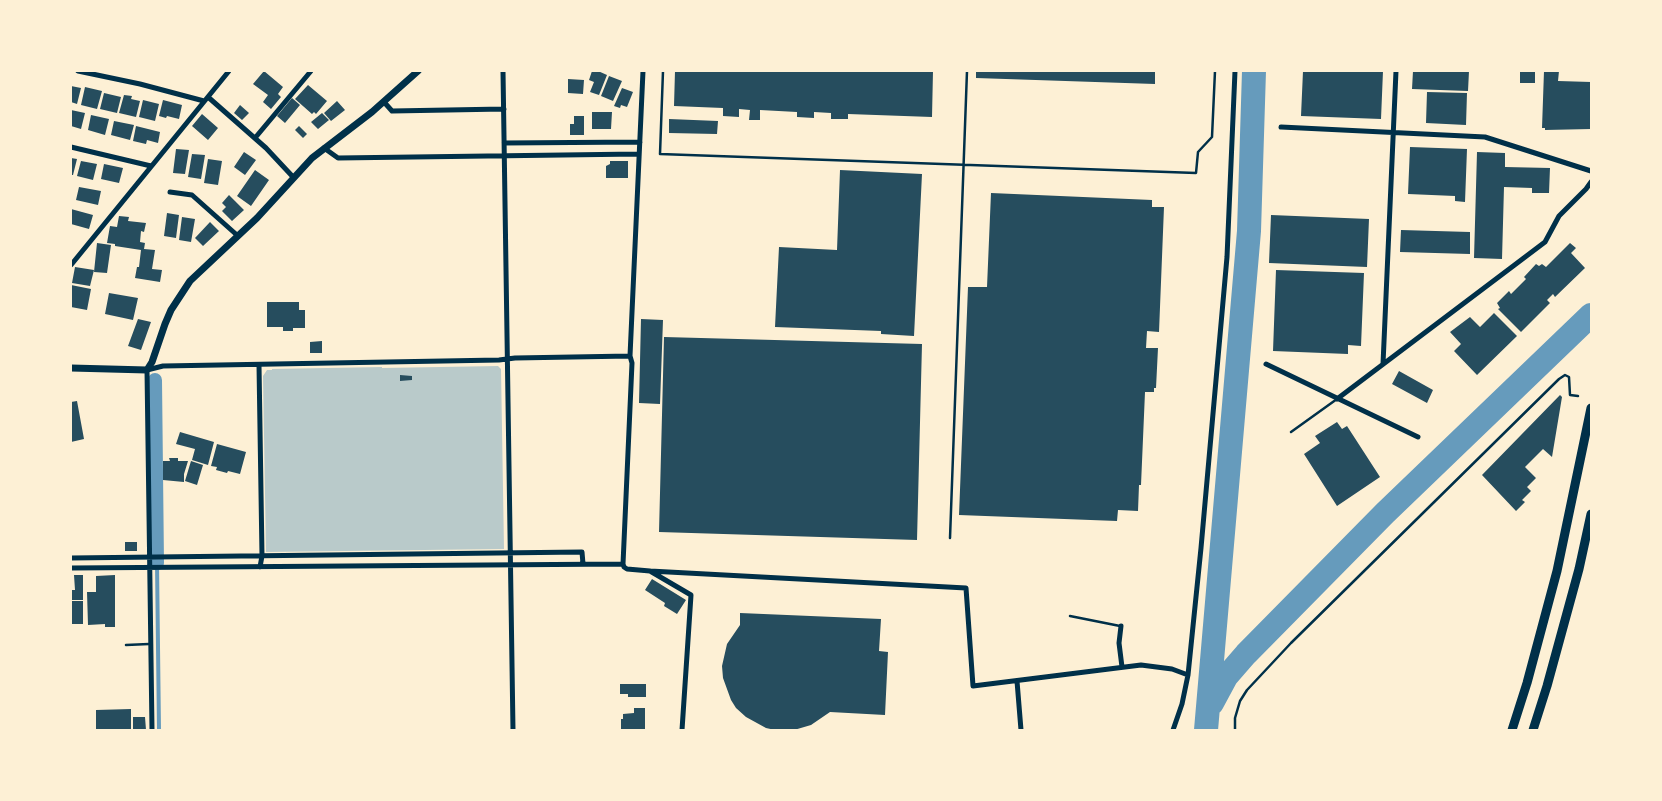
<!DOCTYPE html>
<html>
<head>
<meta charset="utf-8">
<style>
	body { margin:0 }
	#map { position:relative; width:1662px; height:801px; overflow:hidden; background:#fdf0d5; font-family:Lato,sans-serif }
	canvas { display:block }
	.frame { position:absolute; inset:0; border:72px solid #fdf0d5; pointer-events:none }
</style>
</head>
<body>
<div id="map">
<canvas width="1662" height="801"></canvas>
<div class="frame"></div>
</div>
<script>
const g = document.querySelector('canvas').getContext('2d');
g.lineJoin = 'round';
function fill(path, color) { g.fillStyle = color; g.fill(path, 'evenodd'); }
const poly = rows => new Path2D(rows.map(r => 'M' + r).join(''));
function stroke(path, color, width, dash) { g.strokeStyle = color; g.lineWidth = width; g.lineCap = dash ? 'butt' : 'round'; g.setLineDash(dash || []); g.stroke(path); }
fill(poly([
	[498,366,501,369,504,549,266,552,263,376,267,370,272,370,272,369,382,367,382,368]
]), '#b9caca');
stroke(poly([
	[157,563,159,730]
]), '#669bbc', 4);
stroke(poly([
	[155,380,157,563]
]), '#669bbc', 14);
stroke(poly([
	[1212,703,1226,677,1246,654,1385,513,1591,315],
	[1206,730,1249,231,1254,71]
]), '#669bbc', 24);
fill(poly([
	[264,71,283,87,278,94,281,97,271,109,263,102,268,95,253,84],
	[592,71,598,71,607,75,599,95,590,92,594,82,589,80],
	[675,71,933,71,932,117,848,114,848,119,831,119,831,113,814,112,814,118,797,117,797,112,760,110,760,120,749,120,750,110,739,109,739,117,723,116,723,108,674,106],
	[976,71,1155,71,1155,84,976,78],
	[1303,71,1383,71,1381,119,1301,116],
	[1413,71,1469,71,1468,91,1412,89],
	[1520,71,1535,71,1535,83,1520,83],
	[1544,71,1559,71,1558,81,1591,82,1591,129,1545,130,1545,128,1542,128],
	[609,76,622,81,613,101,601,96],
	[568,79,584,80,583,94,568,93],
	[308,85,327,101,316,114,314,112,312,114,295,99],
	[71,86,81,88,77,104,71,102],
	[85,87,102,91,97,109,81,105],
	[622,88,633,92,627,107,621,105,620,108,614,106],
	[1427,92,1467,93,1466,125,1426,123],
	[104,93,121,97,117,113,100,109],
	[124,95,132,96,131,99,140,101,136,117,119,113],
	[292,98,300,105,285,123,277,116],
	[143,100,159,104,155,121,139,117],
	[163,100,182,105,179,119,167,116,166,118,159,116],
	[337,101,345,110,331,121,324,113],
	[240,105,249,113,242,120,234,113],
	[71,110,85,113,81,129,71,126],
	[592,112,612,112,611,129,592,129],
	[322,113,329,120,318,129,311,122],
	[202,114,218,128,208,140,192,126],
	[91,115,109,119,105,135,88,130],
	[574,116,584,116,584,135,570,135,570,124,574,124],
	[669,119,718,121,717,134,669,133],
	[114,121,134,125,130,140,111,135],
	[136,126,160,132,158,143,147,140,146,144,133,141],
	[299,126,307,134,303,138,295,130],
	[1410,147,1467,149,1465,202,1455,201,1455,196,1408,194],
	[176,149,189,150,185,174,173,173],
	[244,152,256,160,245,175,234,167],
	[1477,152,1505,153,1505,167,1550,168,1549,193,1532,193,1532,188,1504,187,1502,259,1474,258],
	[192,154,205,155,201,179,188,177],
	[71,158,77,159,73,175,71,175],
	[208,159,222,161,218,185,204,183],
	[81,161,97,164,93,180,77,176],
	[610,161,628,161,628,178,606,178,606,166,610,164],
	[104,164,123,168,119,183,101,179],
	[255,170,269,180,251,206,237,196],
	[840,170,922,174,914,336,881,334,881,331,775,327,779,247,837,250],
	[79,187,101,191,98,205,76,200],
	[991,193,1152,200,1152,207,1164,207,1159,332,1147,331,1146,348,1158,348,1156,388,1154,388,1154,392,1145,392,1141,485,1139,485,1138,511,1118,510,1117,521,959,515,968,287,987,287],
	[229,195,244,210,232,221,222,211,226,207,222,203],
	[71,209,93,215,89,229,71,224],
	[167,213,179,215,176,238,164,236],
	[1271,215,1369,219,1367,267,1269,263],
	[119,216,129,217,128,221,146,223,144,232,141,231,140,242,145,243,144,249,155,250,152,269,162,270,160,282,135,278,137,267,139,267,141,250,115,246,115,244,107,243,110,226,117,227],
	[182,217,195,219,191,242,179,240],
	[210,222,219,231,203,246,195,238],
	[1401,230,1470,232,1470,254,1400,252],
	[97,243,111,245,107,273,94,272],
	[1570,243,1576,248,1571,253,1585,268,1555,297,1553,294,1547,300,1550,303,1521,332,1498,309,1500,308,1497,303,1509,291,1511,294,1526,279,1524,277,1536,264,1539,266,1542,264,1546,267],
	[75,267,94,270,90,286,72,283],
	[1276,270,1364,273,1361,346,1348,345,1348,354,1273,351],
	[71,285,91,289,87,310,71,307],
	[109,293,138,298,133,320,105,314],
	[267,302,299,302,299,310,305,310,305,328,293,328,293,331,283,331,283,327,267,327],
	[1494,313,1517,336,1477,375,1454,351,1461,344,1450,332,1470,317,1480,327],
	[138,319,151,322,141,350,128,346],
	[641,319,663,320,660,404,639,403],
	[664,337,922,344,917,540,659,532],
	[322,341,322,353,310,353,310,342],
	[1399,371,1433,390,1427,403,1392,384],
	[400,375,412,376,412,380,400,381],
	[1560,395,1562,397,1552,457,1543,449,1525,467,1536,478,1527,487,1531,491,1522,500,1525,502,1516,511,1482,475],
	[77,401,84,439,71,442,71,402],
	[1337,422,1342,429,1347,426,1380,477,1337,506,1304,454,1320,443,1315,436],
	[180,432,214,442,208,465,192,460,195,449,176,444],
	[217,444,246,452,240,474,228,471,227,473,216,470,217,467,211,466],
	[169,458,178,458,178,461,188,461,184,474,184,482,163,480,163,461,170,461],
	[191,461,203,465,197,485,185,481],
	[125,542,137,542,137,551,125,551],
	[74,575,83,575,83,600,71,600,71,590,75,590],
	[115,575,115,627,105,627,105,624,88,625,87,592,96,592,96,576],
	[652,579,686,600,677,614,664,606,665,603,645,590],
	[71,601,83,601,83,624,71,624],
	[740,613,881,619,879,651,888,652,885,715,830,712,811,725,794,730,775,730,766,728,746,717,736,708,731,700,723,678,722,666,727,644,740,625],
	[620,684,646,684,646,697,628,697,628,694,620,694],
	[634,708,645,708,645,730,621,730,621,719,623,719,623,714,634,713],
	[131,709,131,730,96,730,96,710],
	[133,717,145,717,146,730,133,730]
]), '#264d5e');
stroke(poly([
	[1235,730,1235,718,1240,701,1247,690,1291,643,1559,379,1565,375,1569,377,1570,395,1578,396]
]), '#003049', 2.5);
stroke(poly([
	[663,71,660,154,1196,173,1198,152,1212,137,1215,71],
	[1291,432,1337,399],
	[950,538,967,71],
	[1070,616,1120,626],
	[126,645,149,644]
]), '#003049', 2.5);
stroke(poly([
	[78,71,140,84,204,101],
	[503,71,513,730],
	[208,97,266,148,294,178],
	[384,102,392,111,504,109],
	[1281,127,1485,137,1591,171],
	[255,138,311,71],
	[504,143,640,142],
	[71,147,151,166],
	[324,148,338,158,638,154],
	[170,192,192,195,238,236],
	[71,265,229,71],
	[1266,364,1418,437],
	[1383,364,1396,71],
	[259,365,262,556,260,567],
	[1337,399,1545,242,1559,216,1586,189,1591,182],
	[71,558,582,552,583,564],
	[623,564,624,567,627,569,650,571,691,595,682,730],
	[71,568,623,564,632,363,630,356,643,71],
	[650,571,966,588,973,686,1141,665,1172,669,1188,675],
	[1121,626,1119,643,1122,667],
	[1017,681,1021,730],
	[152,730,147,370,163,366,499,360,515,358,630,356],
	[1173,730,1182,704,1188,675,1201,548,1227,257,1235,71]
]), '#003049', 5);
stroke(poly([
	[71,368,147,370,152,362,165,324,171,310,190,281,257,218,312,158,372,112,418,71]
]), '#003049', 7);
stroke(poly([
	[1512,730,1527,683,1557,571,1591,408],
	[1533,730,1547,686,1579,569,1591,514]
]), '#003049', 9);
</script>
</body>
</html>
